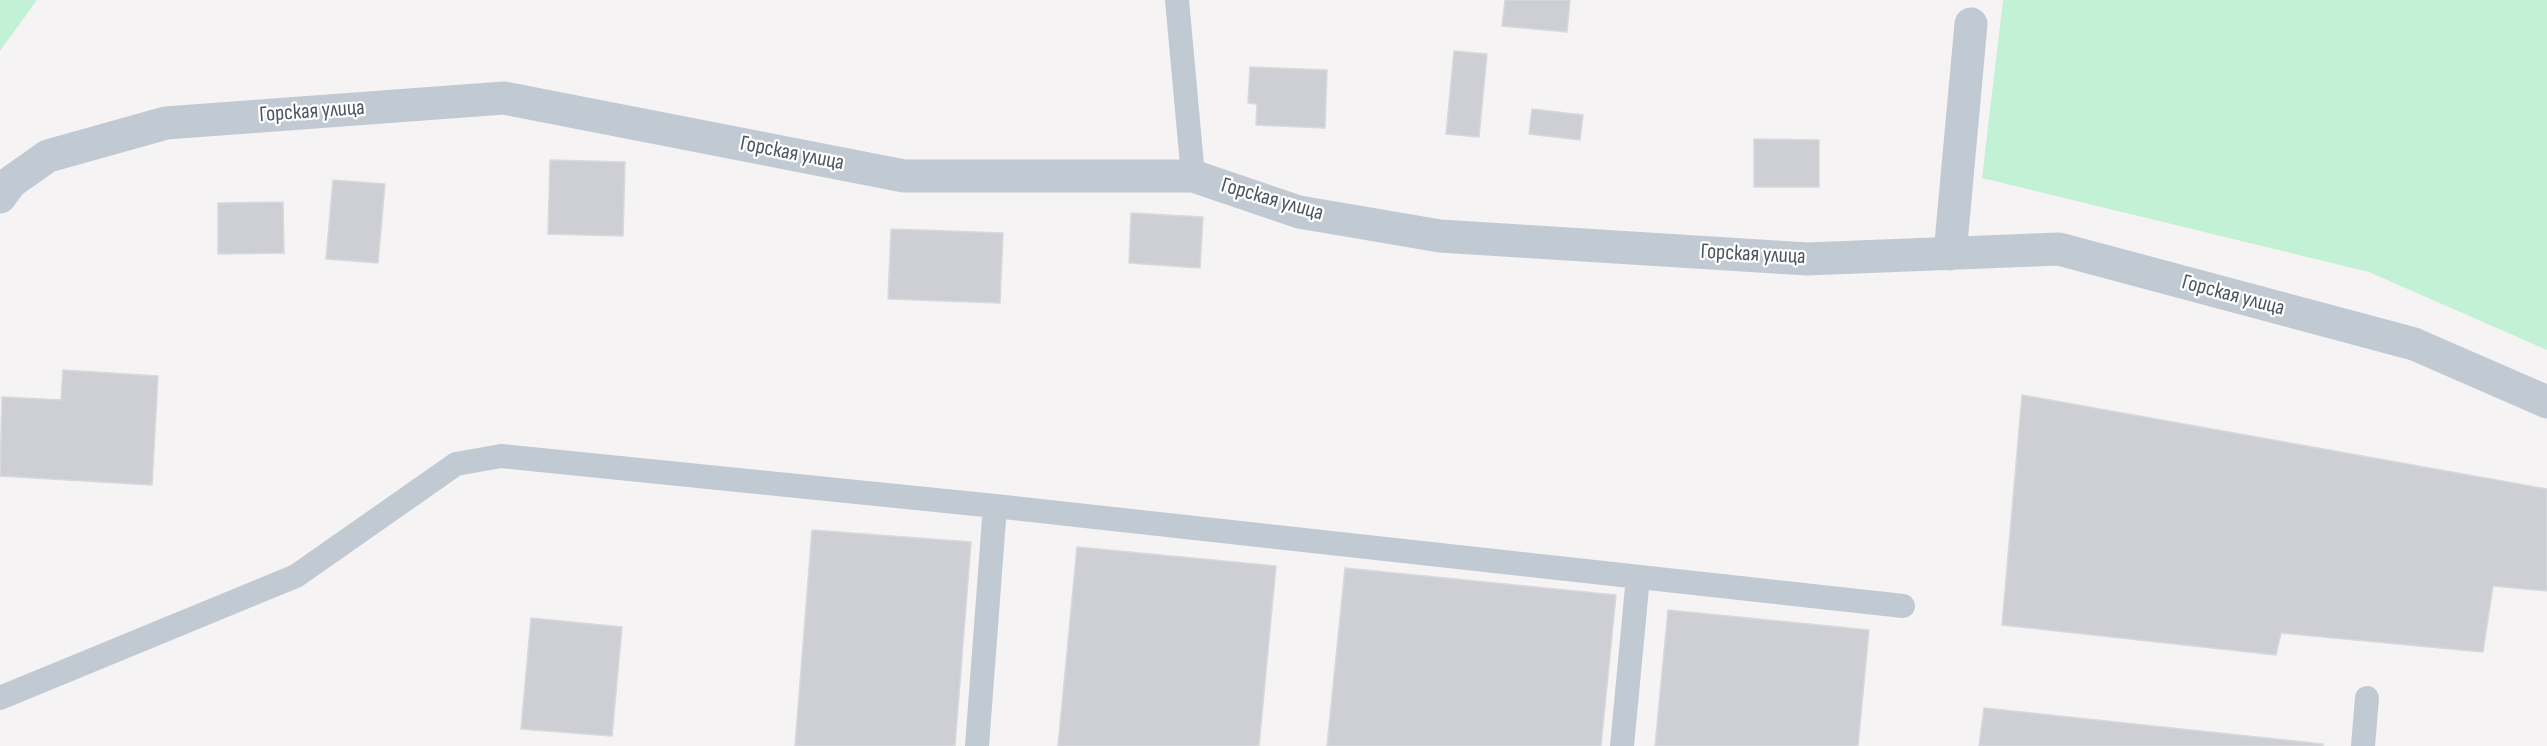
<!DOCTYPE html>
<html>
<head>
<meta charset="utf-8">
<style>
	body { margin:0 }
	canvas { display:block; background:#f5f3f3 }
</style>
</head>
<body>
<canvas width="2547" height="746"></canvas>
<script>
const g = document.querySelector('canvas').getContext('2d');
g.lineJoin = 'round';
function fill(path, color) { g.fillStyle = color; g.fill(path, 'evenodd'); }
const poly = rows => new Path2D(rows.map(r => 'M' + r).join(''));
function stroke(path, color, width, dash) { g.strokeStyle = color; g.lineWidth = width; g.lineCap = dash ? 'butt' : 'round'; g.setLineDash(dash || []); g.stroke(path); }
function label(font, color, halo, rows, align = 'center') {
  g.font = font + ' "Sofia Sans Condensed",sans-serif'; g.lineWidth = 4.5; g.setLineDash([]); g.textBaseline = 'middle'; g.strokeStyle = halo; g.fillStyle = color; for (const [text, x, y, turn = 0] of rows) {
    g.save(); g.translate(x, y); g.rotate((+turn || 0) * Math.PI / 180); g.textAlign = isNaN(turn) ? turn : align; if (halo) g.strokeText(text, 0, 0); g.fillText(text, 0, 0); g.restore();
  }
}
fill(poly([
	[0,0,37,0,0,51],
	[2003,0,2547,0,2547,350,2369,272,1982,178]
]), '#c3f1d5');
const building = poly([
	[1505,0,1570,0,1567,32,1502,26,1505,0],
	[1454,51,1487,54,1479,137,1446,134,1454,51],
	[1250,67,1327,70,1325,128,1256,125,1257,104,1248,103,1250,67],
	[1532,109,1583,115,1580,140,1529,134,1532,109],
	[1754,139,1819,140,1819,187,1754,187,1754,139],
	[550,160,625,162,623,236,548,234,550,160],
	[333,180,385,184,378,263,326,259,333,180],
	[283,202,284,253,218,254,218,203,283,202],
	[1131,213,1203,217,1200,268,1129,263,1131,213],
	[891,229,1003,233,1000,303,888,299,891,229],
	[63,370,158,376,152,485,0,476,2,397,61,400,63,370],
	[2022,395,2547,489,2547,591,2493,586,2483,652,2281,633,2276,655,2002,625,2022,395],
	[812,530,971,542,955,746,795,746,812,530],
	[1077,547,1276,566,1259,746,1058,746,1077,547],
	[1345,568,1616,595,1601,746,1327,746,1345,568],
	[1668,610,1869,630,1858,746,1655,746,1668,610],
	[531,618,622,627,612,736,521,729,531,618],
	[1984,708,2323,744,2323,746,1979,746,1984,708]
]);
fill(building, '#cdcfd5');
stroke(building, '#d7d9de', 1.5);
stroke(poly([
	[1177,0,1193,176],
	[0,698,296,576,456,464,501,456,995,506,1903,606],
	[977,746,995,506],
	[1622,746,1638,577],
	[2363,746,2367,698]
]), '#c1cad2', 24);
stroke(poly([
	[0,197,11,182,48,156,166,123,504,98,904,176,1193,176,1299,212,1440,236,1807,259,2059,249,2414,344,2547,402],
	[1950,254,1971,24]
]), '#c1cad2', 33);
label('22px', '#4a5661', '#fff', [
	["Горская улица",312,112,-4],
	["Горская улица",792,154,11],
	["Горская улица",1272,200,16],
	["Горская улица",1753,255,3],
	["Горская улица",2233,296,15]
]);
</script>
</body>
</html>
